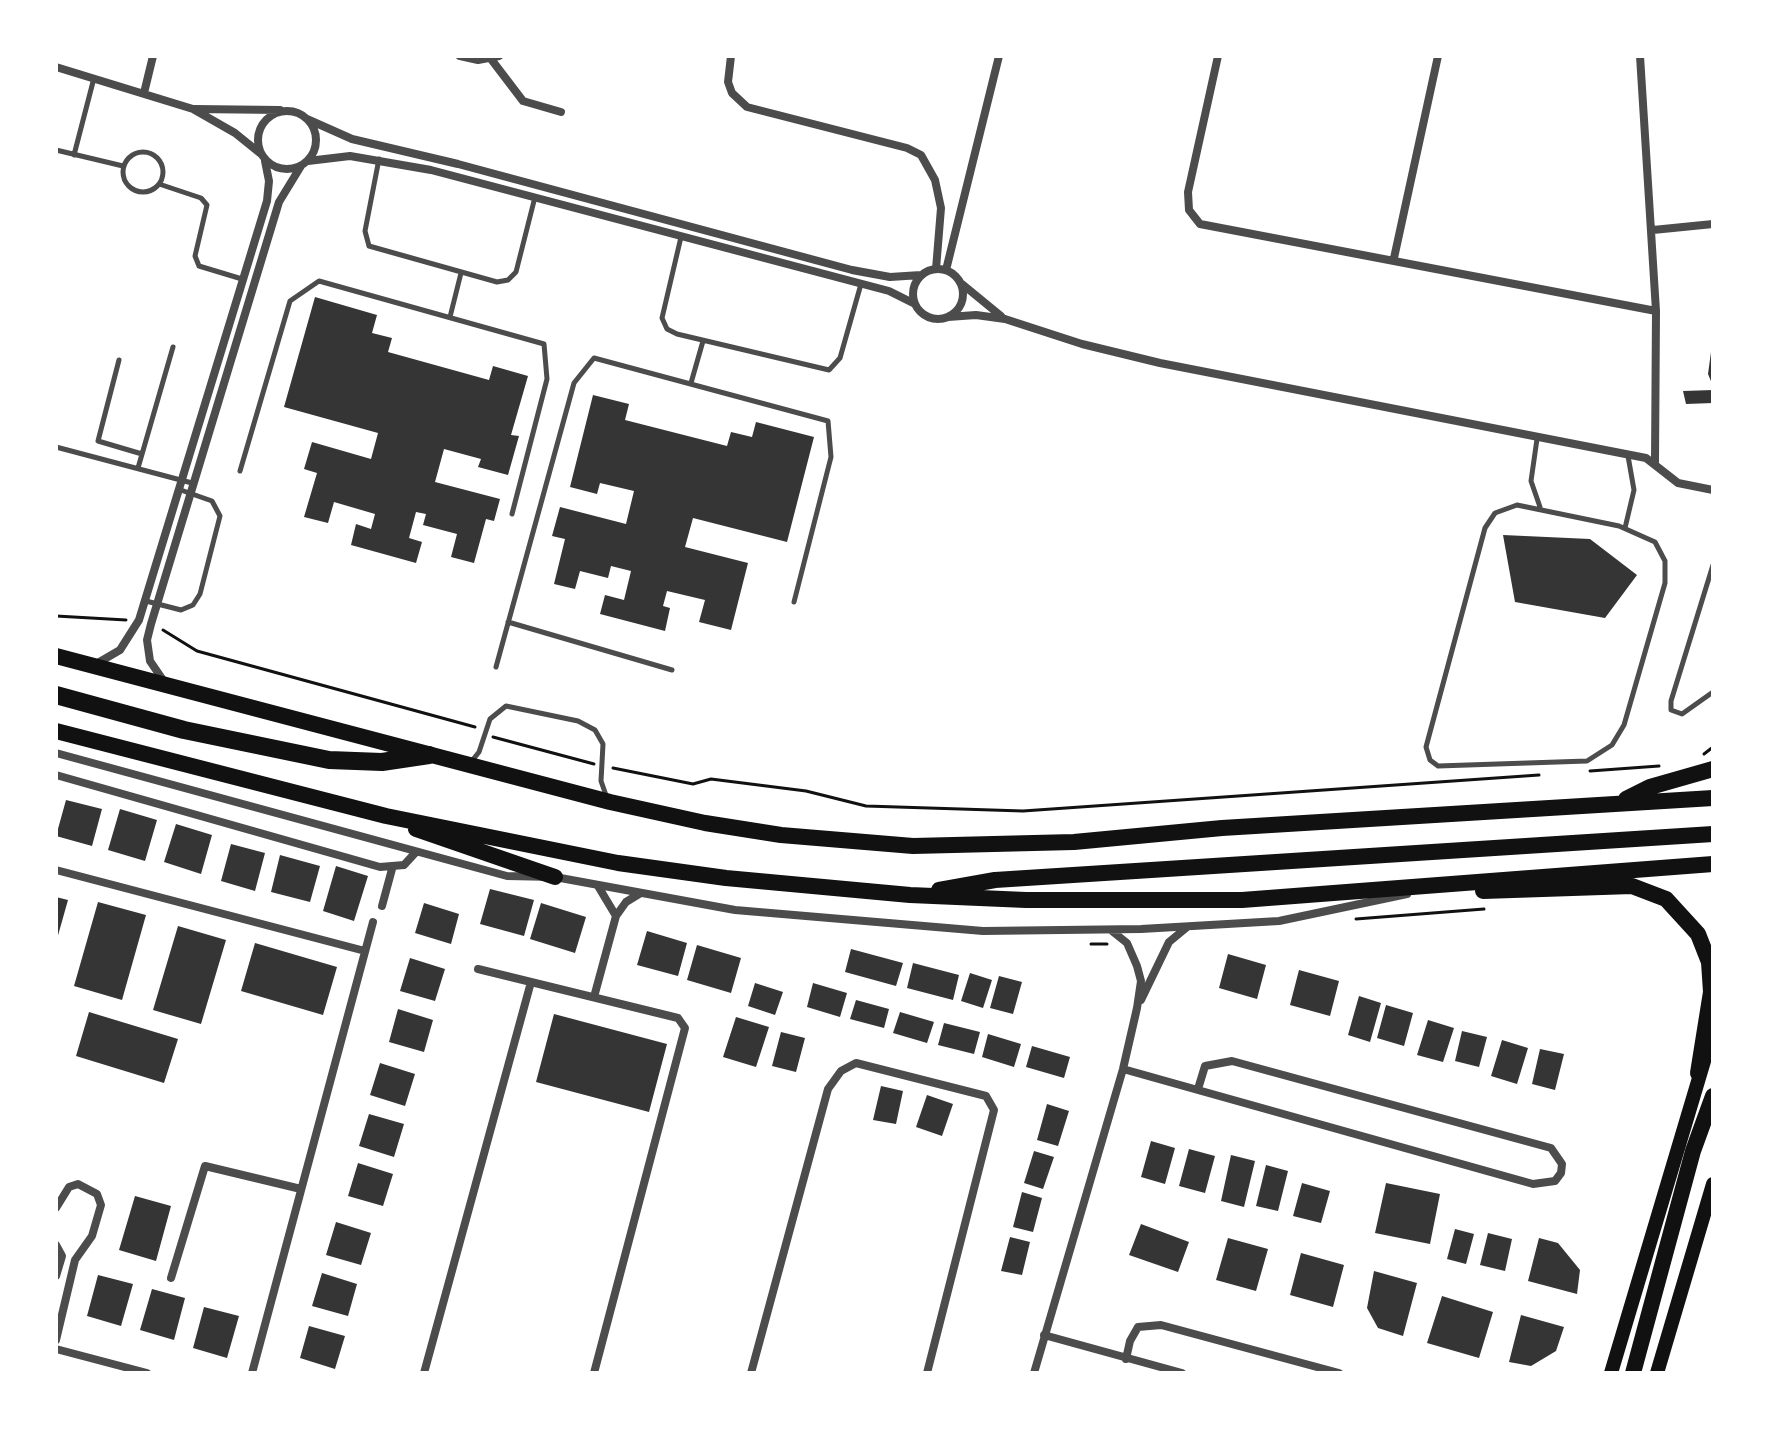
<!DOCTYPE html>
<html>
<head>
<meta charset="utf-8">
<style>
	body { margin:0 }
	#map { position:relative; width:1769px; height:1429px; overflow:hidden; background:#fff; font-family:Quicksand,sans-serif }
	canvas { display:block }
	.frame { position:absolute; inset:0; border:58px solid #fff; pointer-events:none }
</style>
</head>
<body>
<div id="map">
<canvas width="1769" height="1429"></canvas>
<div class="frame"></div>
</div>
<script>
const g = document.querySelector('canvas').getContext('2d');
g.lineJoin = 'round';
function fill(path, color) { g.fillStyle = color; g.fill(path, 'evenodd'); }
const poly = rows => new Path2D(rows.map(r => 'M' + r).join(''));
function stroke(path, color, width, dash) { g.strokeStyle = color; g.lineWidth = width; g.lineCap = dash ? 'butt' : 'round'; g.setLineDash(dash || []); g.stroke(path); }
fill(poly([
	[315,297,377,315,372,333,392,338,388,352,489,380,493,366,528,376,511,435,519,436,508,475,478,467,481,459,444,449,435,482,500,499,494,521,486,519,474,563,451,557,457,534,423,525,426,514,416,512,409,538,422,542,416,563,351,545,356,524,371,529,375,514,334,502,328,523,304,517,317,473,304,469,312,442,371,459,378,433,284,407],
	[1711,352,1713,353,1713,386,1708,374],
	[1713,390,1713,403,1686,404,1683,391],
	[593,395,629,404,625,420,727,446,731,432,752,437,756,422,814,437,787,542,693,518,685,547,748,563,731,630,699,622,705,600,667,591,663,606,670,608,665,631,600,614,605,595,624,600,631,571,611,566,608,578,580,571,575,589,554,584,565,539,552,536,560,507,626,524,634,491,600,483,597,494,570,487],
	[1503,535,1590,539,1637,575,1605,618,1515,602],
	[66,800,102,809,92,846,56,836],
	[120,809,157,820,145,861,108,850],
	[176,824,212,835,201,874,164,862],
	[231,844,265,853,255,891,221,881],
	[280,855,320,866,310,902,271,892],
	[336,866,368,876,354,921,323,911],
	[490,889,534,900,524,936,480,924],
	[56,897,68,900,57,939,56,939],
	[98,902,146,915,122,1000,74,986],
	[424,903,459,914,451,944,415,933],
	[541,903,586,917,575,953,530,939],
	[178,926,226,940,201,1024,153,1010],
	[647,931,687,943,678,976,637,965],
	[255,943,337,967,323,1015,241,991],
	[697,945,741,958,731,993,687,980],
	[851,949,903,963,896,986,845,972],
	[1228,954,1266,965,1257,999,1219,988],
	[410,958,445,969,435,1001,400,991],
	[913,963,959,975,953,1000,907,988],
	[1299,970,1339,981,1330,1016,1290,1005],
	[970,973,992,980,983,1008,961,1001],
	[999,976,1022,982,1013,1014,990,1008],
	[755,983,783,992,775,1015,748,1006],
	[813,983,847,993,840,1017,807,1007],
	[1359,996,1381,1003,1370,1042,1348,1035],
	[856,1000,889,1009,884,1028,850,1019],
	[1386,1005,1413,1013,1404,1046,1377,1038],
	[398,1009,433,1020,424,1052,389,1042],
	[89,1012,178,1039,164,1083,76,1056],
	[900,1012,934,1022,927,1043,893,1033],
	[554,1014,667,1044,649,1112,536,1082],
	[736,1017,769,1027,756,1067,723,1057],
	[1428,1020,1454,1028,1443,1062,1417,1055],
	[944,1023,980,1032,974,1054,938,1045],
	[1462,1031,1487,1037,1479,1067,1455,1061],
	[781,1032,805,1038,796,1072,772,1066],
	[988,1034,1021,1044,1014,1067,982,1057],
	[1502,1040,1528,1048,1517,1084,1491,1076],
	[1032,1046,1070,1057,1064,1078,1026,1067],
	[1540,1049,1564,1054,1555,1090,1532,1084],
	[380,1063,415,1074,405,1106,370,1095],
	[881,1086,903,1091,896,1124,873,1120],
	[927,1095,953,1104,942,1136,916,1127],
	[1047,1104,1069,1111,1058,1146,1037,1140],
	[369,1114,404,1124,394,1157,359,1146],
	[1151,1141,1175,1148,1165,1184,1141,1177],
	[1189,1149,1215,1156,1205,1193,1179,1186],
	[1034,1151,1054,1157,1043,1189,1024,1183],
	[1231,1155,1255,1161,1244,1207,1221,1201],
	[358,1163,393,1174,383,1206,348,1196],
	[1266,1165,1288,1171,1278,1211,1256,1206],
	[1302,1183,1330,1191,1321,1223,1293,1216],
	[1386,1183,1440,1194,1430,1244,1375,1233],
	[1022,1192,1042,1198,1033,1232,1013,1227],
	[135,1196,171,1206,156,1261,119,1250],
	[336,1222,371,1233,361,1265,326,1255],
	[1141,1224,1189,1242,1178,1272,1129,1255],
	[1455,1229,1474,1234,1466,1264,1447,1259],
	[1488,1233,1512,1239,1505,1271,1480,1265],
	[1010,1237,1030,1242,1022,1275,1001,1271],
	[1228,1238,1268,1249,1256,1291,1216,1280],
	[1539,1238,1558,1243,1580,1270,1577,1294,1528,1281],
	[1301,1253,1344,1265,1333,1307,1290,1295],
	[1374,1271,1417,1283,1403,1336,1378,1328,1367,1308],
	[322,1273,357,1284,348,1316,312,1306],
	[98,1275,133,1284,121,1326,87,1316],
	[152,1289,185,1298,174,1340,140,1330],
	[1442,1296,1493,1312,1479,1358,1427,1343],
	[204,1307,239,1316,227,1358,193,1348],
	[1521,1315,1564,1327,1556,1351,1531,1366,1509,1362],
	[309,1326,345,1336,335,1369,300,1358]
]), '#353535');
stroke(poly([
	[56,616,126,620],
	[163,630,197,651,475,727],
	[493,737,594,764],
	[1704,754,1713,747],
	[613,768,693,784,711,779,806,791,866,806,1023,811,1539,775],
	[1590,771,1659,766],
	[1356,919,1484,909],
	[1091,944,1107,944]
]), '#111', 3);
stroke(poly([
	[56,150,123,166],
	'123 172a20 20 0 1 1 40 0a20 20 0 1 1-40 0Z',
	[74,155,94,78],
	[379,159,365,231,369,246,497,282,508,280,516,272,535,197],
	[159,184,201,198,207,205,195,256,199,266,242,279],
	[681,237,662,318,667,329,677,334,829,370,840,358,861,284],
	[450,317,461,273],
	[119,360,98,441,142,454],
	[691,383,703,341],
	[1537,439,1531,481,1540,507],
	[56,447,192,483],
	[138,468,173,347],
	[240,471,290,301,319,281,544,344,547,379,512,514],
	[1517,505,1619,526,1655,542,1665,561,1665,583,1624,725,1612,745,1587,761,1438,766,1430,760,1426,747,1485,528,1495,513,1517,505],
	[1625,528,1634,490,1628,456],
	[1713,565,1671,701,1671,710,1682,714,1713,692],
	[146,601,181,610,193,605,200,594,220,516,212,501,178,489],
	[508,622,672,670],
	[496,667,574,383,594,358,828,421,831,457,794,602],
	[471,762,479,752,490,719,506,706,578,721,595,730,603,744,601,781,607,798]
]), '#4c4c4c', 5);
stroke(poly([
	[460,56,478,60,499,56],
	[731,56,728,82,732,93,747,107,907,148,921,155,935,180,941,208,936,269],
	[1218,56,1188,192,1189,210,1200,224,1656,311],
	[1640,56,1656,311,1655,462],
	[491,59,523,101,561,112],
	[56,67,193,109,235,133,261,154],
	[144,93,153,56],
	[194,109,280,110],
	'258 140a29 29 0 1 1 58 0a29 29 0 1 1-58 0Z',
	[307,119,352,139,458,164,852,270,890,277,921,275],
	[308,161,350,156,431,170,889,291,915,304],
	[1653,230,1713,224],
	[1394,258,1438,56],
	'913 294a25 25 0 1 1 50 0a25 25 0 1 1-50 0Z',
	[946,270,999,56],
	[962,284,1001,316],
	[948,317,976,315,1005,319,1082,344,1160,363,1646,458,1678,483,1713,490],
	[96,664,120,650,139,620,267,201,269,181,265,161],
	[165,683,150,661,147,640,151,624,279,202,301,166],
	[56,753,507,876,555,877,735,910,983,931,1141,929,1279,921,1407,894],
	[56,775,380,867,404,865,416,852],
	[56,870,365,951],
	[598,886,616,916],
	[382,906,392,869],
	[478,969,678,1018,685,1028,594,1373],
	[594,997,616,916,626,902,639,894],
	[1141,1000,1169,942,1186,928],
	[1123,1069,1533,1184,1555,1181,1561,1173,1562,1164,1551,1148,1232,1061,1205,1066,1198,1089],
	[56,1208,69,1187,78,1184,97,1194,101,1205,92,1236,75,1260,56,1340],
	[56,1245,62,1256,56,1276],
	[171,1278,205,1166,301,1189],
	[1044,1335,1182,1373],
	[56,1349,147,1373],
	[1126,1359,1130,1341,1138,1327,1161,1325,1339,1373],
	[252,1373,373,922],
	[424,1373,531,982],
	[751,1373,828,1089,841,1071,856,1063,986,1096,994,1110,927,1373],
	[1034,1373,1123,1069,1137,1008,1141,981,1137,966,1127,943,1112,931]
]), '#4c4c4c', 8);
stroke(poly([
	[1611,1373,1713,1031],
	[1657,1373,1713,1184]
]), '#111', 14);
stroke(poly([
	[56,656,610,802,705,823,781,835,913,846,1074,842,1222,828,1713,798],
	[56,731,386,816,618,863,726,878,910,895,1026,900,1242,900,1713,864],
	[1626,799,1650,787,1713,769],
	[416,829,555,877],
	[939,890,995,880,1713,834],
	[1483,891,1632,886,1666,899,1698,934,1709,962,1711,992,1698,1073],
	[1633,1373,1693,1151,1713,1096]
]), '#111', 16);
stroke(poly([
	[56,695,184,730,329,760,382,762,429,755]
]), '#111', 18);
</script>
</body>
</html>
